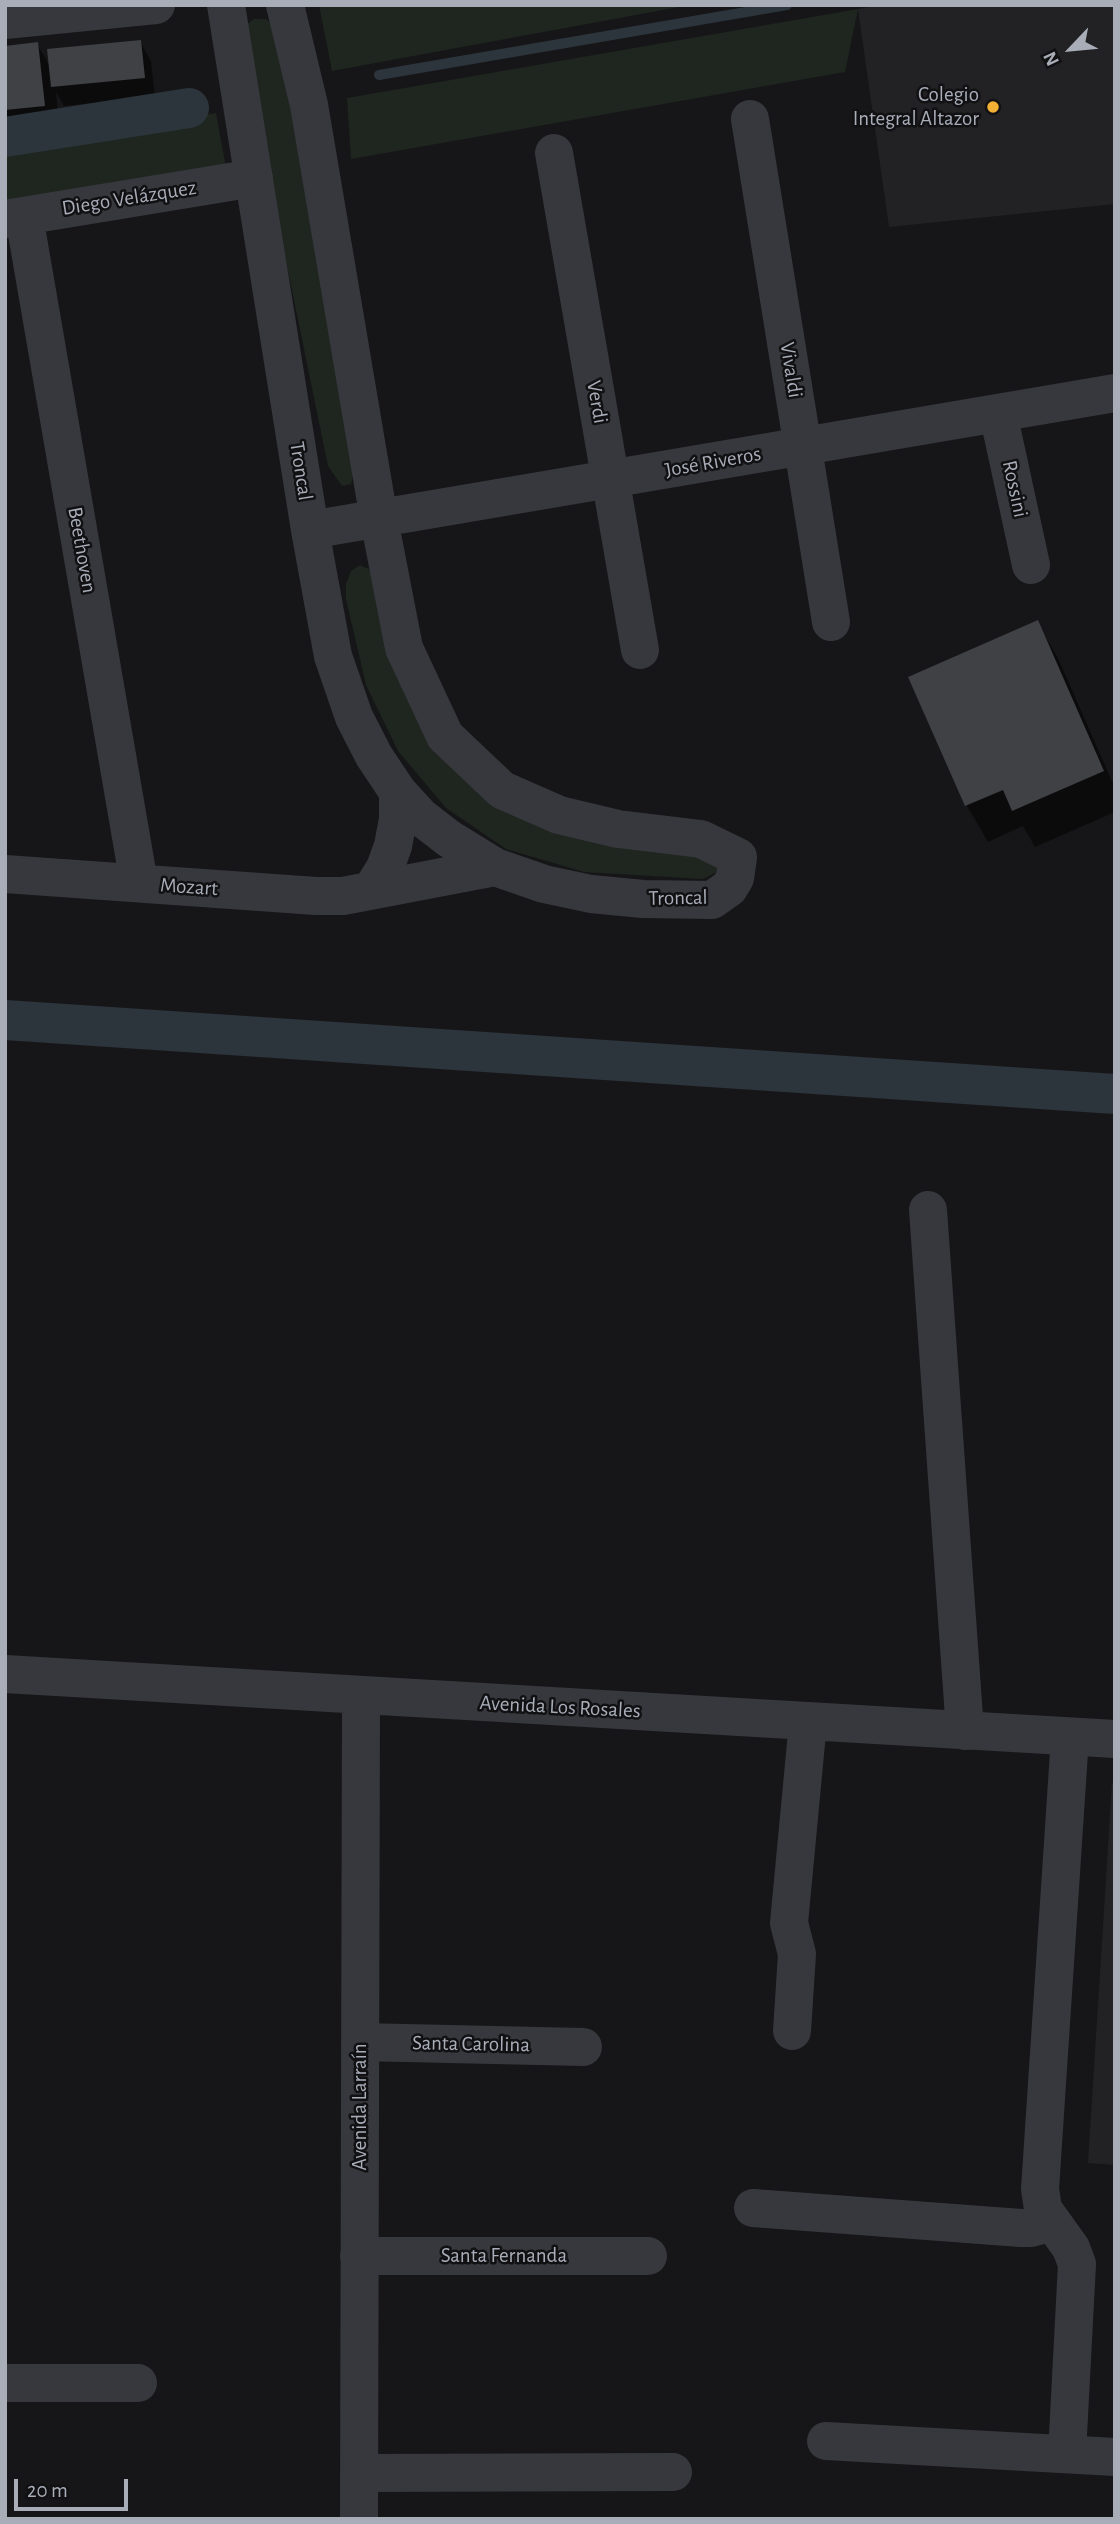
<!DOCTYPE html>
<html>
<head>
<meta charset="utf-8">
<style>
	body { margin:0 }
	#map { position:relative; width:1120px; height:2524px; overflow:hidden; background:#161618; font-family:"Alegreya Sans",sans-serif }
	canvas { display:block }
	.frame { position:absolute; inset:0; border:7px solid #a8adb8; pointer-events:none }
	.north { position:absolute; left:1036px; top:14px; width:70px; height:70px; -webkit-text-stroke:5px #111113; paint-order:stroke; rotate:244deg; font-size:19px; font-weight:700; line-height:28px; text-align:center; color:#a8adb8 }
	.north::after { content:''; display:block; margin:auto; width:24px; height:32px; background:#a8adb8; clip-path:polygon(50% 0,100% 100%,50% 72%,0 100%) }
	.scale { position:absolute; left:14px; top:2479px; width:114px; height:32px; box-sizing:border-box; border:4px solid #a8adb8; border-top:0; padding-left:9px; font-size:21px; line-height:24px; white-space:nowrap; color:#a8adb8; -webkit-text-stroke:5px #111113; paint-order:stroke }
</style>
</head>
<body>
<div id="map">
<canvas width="1120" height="2524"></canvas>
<div class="frame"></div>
<div class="north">N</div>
<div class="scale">20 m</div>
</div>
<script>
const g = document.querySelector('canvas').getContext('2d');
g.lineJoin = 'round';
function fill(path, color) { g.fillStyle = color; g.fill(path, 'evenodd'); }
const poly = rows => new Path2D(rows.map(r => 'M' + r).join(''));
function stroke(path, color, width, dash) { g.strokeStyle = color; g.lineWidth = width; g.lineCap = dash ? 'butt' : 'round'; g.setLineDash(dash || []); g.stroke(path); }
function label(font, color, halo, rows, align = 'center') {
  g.font = font + ' "Alegreya Sans",sans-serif'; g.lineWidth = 5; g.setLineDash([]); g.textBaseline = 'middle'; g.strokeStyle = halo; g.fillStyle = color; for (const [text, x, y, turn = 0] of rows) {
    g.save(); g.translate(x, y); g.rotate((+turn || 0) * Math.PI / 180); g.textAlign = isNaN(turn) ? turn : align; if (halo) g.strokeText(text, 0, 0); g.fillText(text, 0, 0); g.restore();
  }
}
fill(poly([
	[880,5,1115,5,1115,204,889,227,858,9],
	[1112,1783,1115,1784,1115,2165,1088,2163]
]), '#222225');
fill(poly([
	[319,5,690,5,332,71],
	[858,9,845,72,351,159,347,98],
	[254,19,266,19,273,25,279,36,356,462,351,484,342,486,328,466,241,42,247,24],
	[216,113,226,168,5,207,5,148],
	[360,565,369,569,379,584,475,779,720,861,717,872,703,879,584,872,506,849,446,808,398,751,366,685,346,599,346,584,351,571]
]), '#1e261f');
fill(poly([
	[140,42,151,61,155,97,64,106,56,92,60,134,5,139,5,47,37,44,51,68],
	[1037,622,1058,658,1115,788,1115,812,1035,847,1023,826,988,842,967,806,911,677]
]), '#0007');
stroke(poly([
	[379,75,787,5]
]), '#2c353c', 10);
stroke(poly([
	[5,137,189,108],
	[5,1020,1115,1094]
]), '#2c353c', 40);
fill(poly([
	[141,40,145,78,51,87,47,49],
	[38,42,45,106,5,110,5,46],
	[1038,620,1104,771,1012,811,1003,790,965,806,908,677]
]), '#404145');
stroke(poly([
	[226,5,310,530,333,656,354,717,374,756,398,792,421,817,448,838,495,867,544,884,591,894,643,899,712,900,729,888,735,878,738,857,701,839,618,829,559,815,502,790,445,736,404,648,379,519,309,105,285,5],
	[5,20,156,5],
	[750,119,831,622],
	[554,153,640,650],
	[24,216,139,883],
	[5,219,254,178],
	[998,413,1031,565],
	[310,530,1115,393],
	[5,874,316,896,343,896,495,867],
	[372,889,385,868,393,846,398,819,398,792],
	[928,1210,965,1731],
	[5,1674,1115,1739],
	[792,2031,797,1954,789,1923,808,1722],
	[360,2042,583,2047],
	[753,2208,1021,2228,1031,2228,1052,2222],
	[359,2256,648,2256],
	[5,2383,138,2383],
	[826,2441,1115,2457],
	[1067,2454,1077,2264,1071,2248,1043,2209,1040,2189,1070,1737],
	[359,2473,673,2472],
	[359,2519,361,1695]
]), '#37383d', 38);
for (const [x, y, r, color] of [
	[993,107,7,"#f2b134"]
]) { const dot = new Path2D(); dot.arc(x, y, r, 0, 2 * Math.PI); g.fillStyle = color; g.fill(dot); stroke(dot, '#111113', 2.5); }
label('21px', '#a8adb8', '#111113', [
	["Colegio",979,95],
	["Integral Altazor",979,119]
], 'right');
label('21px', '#a8adb8', '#111113', [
	["Diego Velázquez",129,198,-9],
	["Vivaldi",791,370,81],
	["Verdi",597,402,80],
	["José Riveros",713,462,-10],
	["Troncal",301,471,81],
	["Rossini",1015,489,78],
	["Beethoven",82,550,80],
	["Mozart",189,887,4],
	["Troncal",678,898,-1],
	["Avenida Los Rosales",560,1707,3],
	["Santa Carolina",471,2044,1],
	["Avenida Larraín",360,2107,-90],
	["Santa Fernanda",504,2256]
]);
</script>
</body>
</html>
